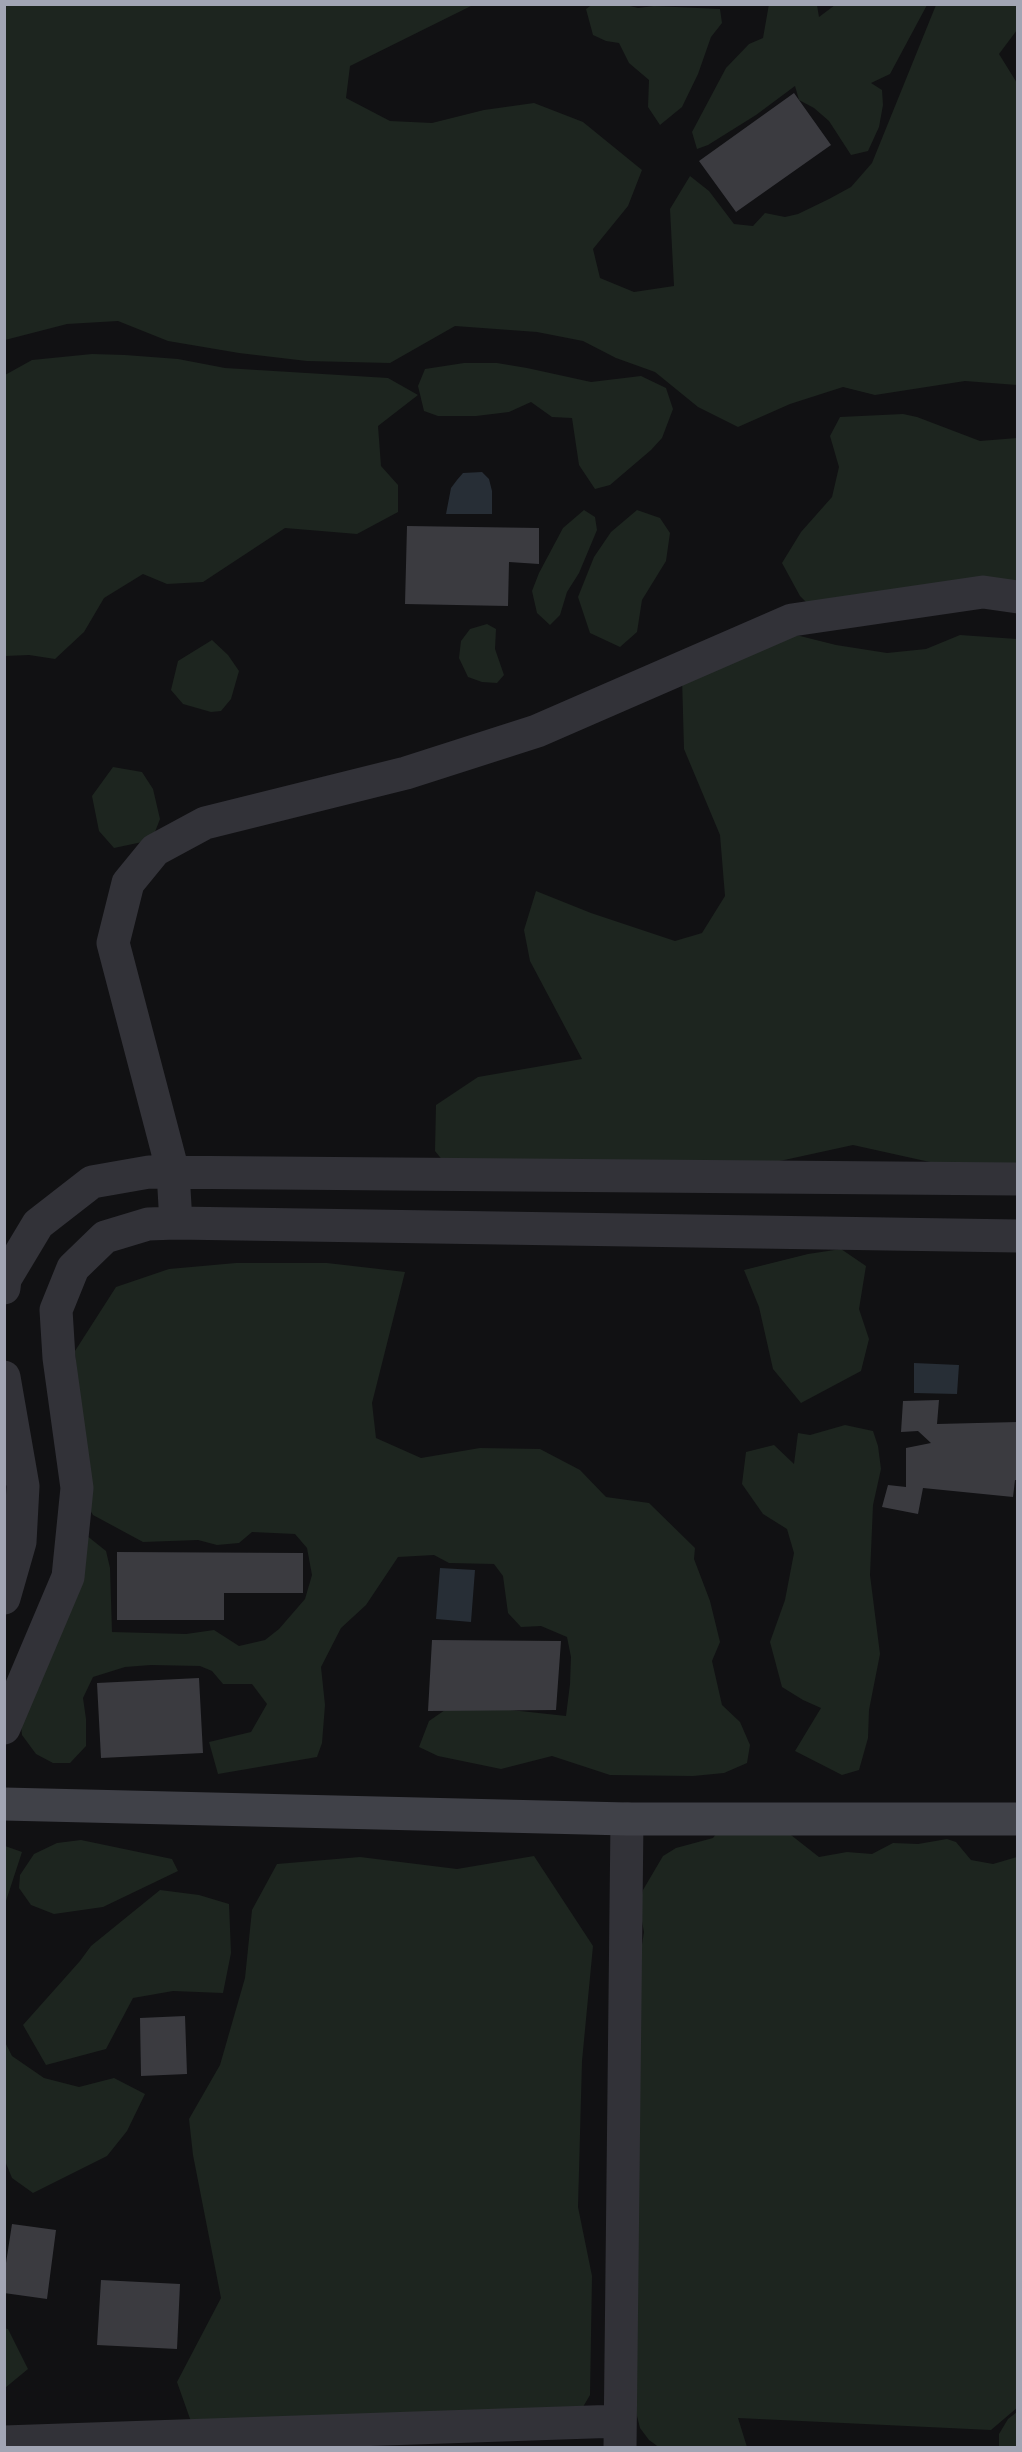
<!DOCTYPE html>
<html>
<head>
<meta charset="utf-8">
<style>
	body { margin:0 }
	#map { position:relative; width:1022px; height:2452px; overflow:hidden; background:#111113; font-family:Mulish,sans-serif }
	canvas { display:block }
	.frame { position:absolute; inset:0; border:6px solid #a2a5b4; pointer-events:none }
</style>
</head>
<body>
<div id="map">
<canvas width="1022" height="2452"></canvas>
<div class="frame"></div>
</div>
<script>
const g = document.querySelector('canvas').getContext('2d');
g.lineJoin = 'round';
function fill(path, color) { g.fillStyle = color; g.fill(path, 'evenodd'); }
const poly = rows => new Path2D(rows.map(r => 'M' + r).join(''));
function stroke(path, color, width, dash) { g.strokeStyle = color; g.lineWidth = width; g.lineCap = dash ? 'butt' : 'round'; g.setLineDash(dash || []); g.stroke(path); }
fill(poly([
	[5,4,473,5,350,66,346,98,390,121,432,123,484,110,534,103,583,122,642,170,628,206,593,249,600,278,634,292,674,286,670,209,690,176,709,191,734,224,753,226,765,213,785,217,798,214,829,199,851,187,872,163,936,5,1017,5,1017,30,999,54,1017,83,1017,385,965,381,875,395,843,387,790,404,738,427,698,407,655,372,616,358,583,341,537,332,455,326,390,363,307,361,239,353,168,341,118,321,67,324,5,340],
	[593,4,626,5,638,8,654,6,720,9,722,23,711,37,698,74,682,107,660,125,648,107,649,80,629,63,619,43,606,41,593,35,586,9],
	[769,4,817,5,819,17,835,5,927,5,890,74,871,83,882,90,883,105,879,127,868,151,851,155,829,121,814,108,799,100,795,86,756,115,708,145,697,149,692,132,726,68,749,44,763,38],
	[92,354,125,355,178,359,225,368,388,378,418,395,378,426,381,466,398,485,398,512,357,534,285,528,203,582,167,584,143,574,104,598,84,632,55,659,29,655,5,656,5,375,32,360],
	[464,363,497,363,527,368,591,382,641,376,666,388,673,409,662,438,651,450,610,485,595,489,579,465,572,418,552,417,531,402,509,412,476,416,438,416,424,411,418,386,425,369],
	[903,414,917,417,980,441,1017,438,1017,599,824,620,800,596,782,563,801,532,832,497,839,467,830,436,840,417],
	[584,510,595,517,597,530,579,573,567,592,560,615,550,625,537,613,532,591,539,573,563,528],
	[637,510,660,518,670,533,666,561,642,600,637,632,620,647,590,633,578,597,594,557,611,532],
	[487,624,496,629,495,649,504,675,497,683,482,682,468,677,459,658,461,641,470,629],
	[796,635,836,645,887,653,926,649,960,635,1017,639,1017,1176,984,1174,853,1145,766,1164,452,1172,435,1151,436,1105,478,1077,582,1059,530,961,524,930,536,891,591,913,675,941,702,933,725,896,720,835,684,749,682,677],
	[212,640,228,655,239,671,231,699,221,711,211,712,183,704,171,690,178,661],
	[113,767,142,772,153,789,160,819,153,837,147,841,114,848,99,831,92,796],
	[841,1249,866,1266,859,1309,869,1339,861,1371,801,1403,773,1369,759,1307,744,1270,808,1254],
	[236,1263,327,1263,405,1272,372,1403,376,1438,421,1458,480,1448,540,1449,580,1470,606,1497,649,1503,695,1548,694,1559,710,1601,720,1642,712,1661,722,1705,740,1722,750,1745,747,1763,724,1773,693,1776,610,1775,552,1756,501,1769,438,1756,419,1747,429,1721,445,1710,511,1710,566,1716,570,1684,571,1657,567,1637,541,1626,521,1627,508,1613,503,1576,494,1564,449,1563,434,1555,398,1557,366,1605,341,1628,321,1667,325,1705,322,1743,317,1757,218,1774,209,1742,251,1732,267,1704,252,1684,223,1684,212,1671,200,1666,151,1665,125,1667,93,1677,83,1698,86,1719,86,1746,70,1763,53,1763,36,1754,22,1735,20,1717,86,1535,106,1551,110,1568,112,1632,186,1634,214,1630,239,1646,265,1640,279,1629,305,1599,312,1575,307,1548,295,1534,252,1532,239,1543,217,1545,198,1540,143,1542,93,1515,84,1500,75,1351,116,1287,169,1269],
	[845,1425,873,1431,878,1446,881,1469,873,1505,870,1575,880,1654,869,1710,868,1738,859,1770,842,1775,795,1751,821,1708,803,1700,782,1687,770,1642,785,1600,794,1553,787,1529,763,1514,742,1484,746,1452,774,1445,794,1464,798,1433,810,1435],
	[728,1818,782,1828,819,1857,847,1852,872,1854,893,1843,918,1844,947,1839,956,1842,971,1860,993,1864,1017,1857,1018,2407,991,2430,738,2418,747,2447,660,2448,649,2440,640,2428,634,2404,639,1963,644,1932,639,1906,643,1890,663,1856,676,1848,713,1838],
	[81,1840,172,1859,178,1871,103,1907,54,1914,31,1905,19,1888,20,1875,34,1854,57,1843],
	[5,1846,22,1852,5,1904,4,1846],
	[534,1856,593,1946,582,2061,578,2207,592,2276,590,2395,567,2434,372,2436,343,2447,200,2447,177,2382,221,2298,193,2155,189,2119,220,2065,245,1978,252,1910,277,1864,360,1857,457,1869],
	[160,1890,199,1895,229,1904,231,1953,223,1993,173,1991,133,1998,106,2049,46,2065,23,2025,80,1961,91,1946],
	[5,2042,12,2056,44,2078,79,2087,114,2078,145,2094,127,2131,107,2156,33,2193,12,2178,5,2161],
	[4,2328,8,2329,28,2369,5,2388],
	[1017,2412,1017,2447,999,2447,999,2434,1008,2419]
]), '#1d251f');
fill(poly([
	[482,472,489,479,492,491,492,514,446,514,451,488,457,480,463,473],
	[914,1363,959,1365,957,1394,914,1393],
	[440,1568,475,1570,471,1622,436,1619]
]), '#272e36');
fill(poly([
	[794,93,831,145,736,212,699,161],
	[407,526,539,528,539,564,509,562,508,606,405,604],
	[939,1400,937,1424,1018,1422,1018,1480,1015,1480,1013,1497,923,1488,918,1514,882,1507,888,1485,906,1487,906,1448,931,1443,918,1431,901,1432,903,1401],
	[117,1552,303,1553,303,1593,224,1593,224,1620,117,1620],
	[432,1640,561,1641,556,1710,428,1711],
	[199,1678,203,1753,101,1758,97,1683],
	[185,2016,187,2074,141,2076,140,2018],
	[12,2224,56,2230,47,2299,4,2293,4,2276],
	[101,2280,180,2284,177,2349,97,2345]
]), '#3b3b40');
stroke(poly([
	[176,1223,173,1172,113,943,128,883,155,850,205,823,406,773,537,731,792,620,983,592,1018,597],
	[4,1288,5,1279,38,1224,92,1182,149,1172,1018,1179],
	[4,1377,23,1486,20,1542,4,1598],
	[4,1728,68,1577,77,1488,59,1358,56,1310,73,1268,105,1237,148,1224,176,1223,1018,1236],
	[4,2442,620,2421],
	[620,2448,627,1819]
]), '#323238', 33);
stroke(poly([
	[4,1804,627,1819,1018,1819]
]), '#404148', 33);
</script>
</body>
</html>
